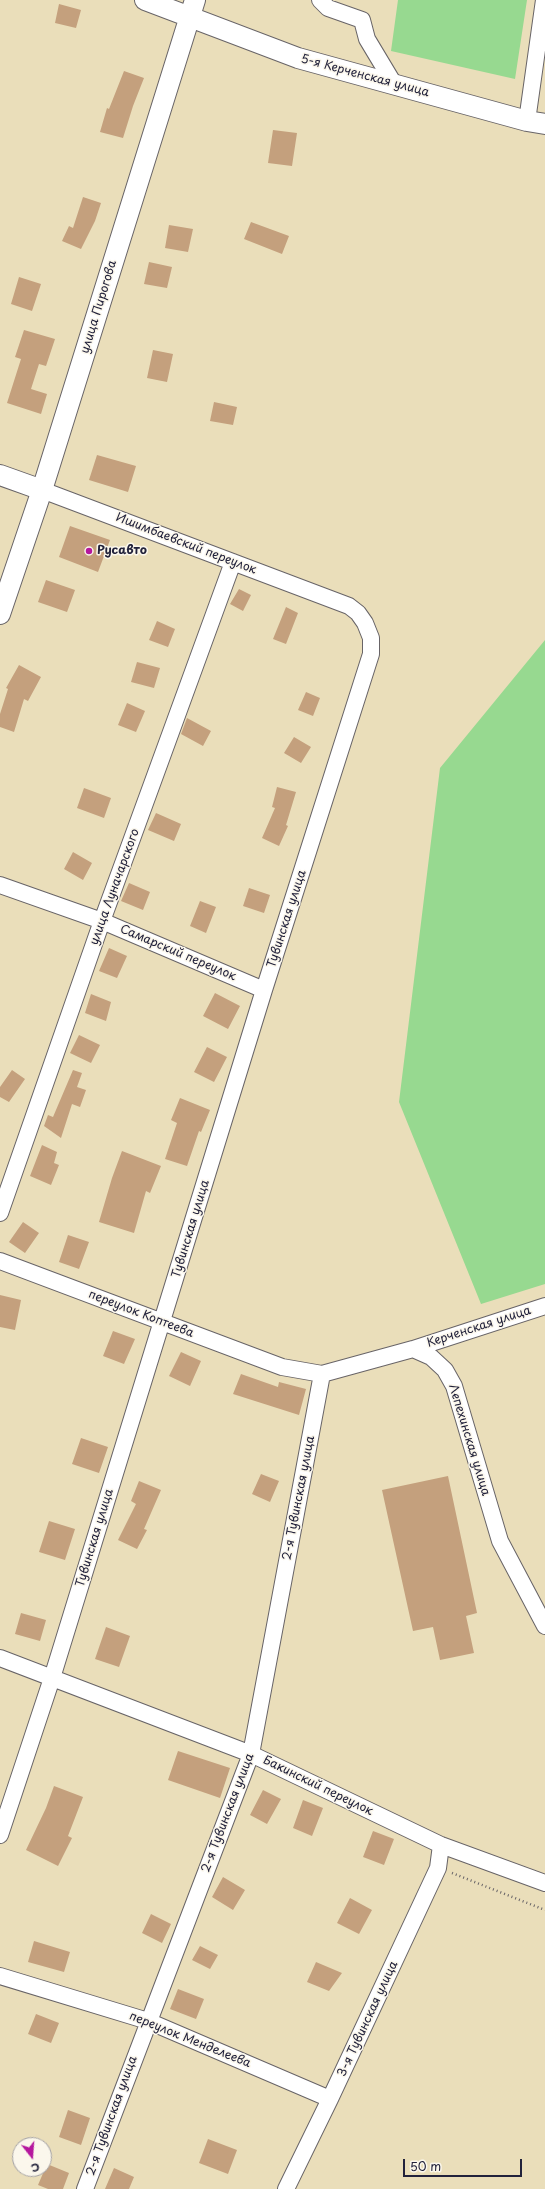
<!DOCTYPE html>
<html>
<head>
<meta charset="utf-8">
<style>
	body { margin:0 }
	#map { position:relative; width:545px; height:2189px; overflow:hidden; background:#eadeba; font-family:"Playpen Sans",sans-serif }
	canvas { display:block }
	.north { position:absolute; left:12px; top:2137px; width:40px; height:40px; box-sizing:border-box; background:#fbf7ec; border:1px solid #a4a2a5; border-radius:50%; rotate:163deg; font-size:11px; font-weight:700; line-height:16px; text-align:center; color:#22223b }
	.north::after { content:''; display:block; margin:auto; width:14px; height:18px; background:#b5179e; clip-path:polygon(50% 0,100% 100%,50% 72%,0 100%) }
	.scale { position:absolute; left:403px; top:2159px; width:119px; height:18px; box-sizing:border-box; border:2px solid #22223b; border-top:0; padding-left:5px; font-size:12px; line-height:14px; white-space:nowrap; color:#22223b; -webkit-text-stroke:3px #fbf7ec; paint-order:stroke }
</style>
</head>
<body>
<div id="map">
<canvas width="545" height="2189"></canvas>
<div class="north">С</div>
<div class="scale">50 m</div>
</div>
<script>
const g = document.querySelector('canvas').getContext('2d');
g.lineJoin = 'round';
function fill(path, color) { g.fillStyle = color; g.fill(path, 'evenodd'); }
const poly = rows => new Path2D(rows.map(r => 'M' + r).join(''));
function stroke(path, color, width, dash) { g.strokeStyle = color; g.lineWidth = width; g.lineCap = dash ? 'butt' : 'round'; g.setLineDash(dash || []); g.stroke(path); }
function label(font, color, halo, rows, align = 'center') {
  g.font = font + ' "Playpen Sans",sans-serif'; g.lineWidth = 3; g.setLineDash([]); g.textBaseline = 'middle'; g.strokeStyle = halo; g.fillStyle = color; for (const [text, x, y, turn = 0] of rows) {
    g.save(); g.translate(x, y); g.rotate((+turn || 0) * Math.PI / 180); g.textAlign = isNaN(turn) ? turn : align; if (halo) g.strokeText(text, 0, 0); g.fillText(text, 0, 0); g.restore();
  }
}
fill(poly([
	[398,0,527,0,515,79,391,51],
	[545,640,545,1284,481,1304,399,1102,440,768]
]), '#97d990');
fill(poly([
	[59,4,81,10,76,28,55,23],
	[124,71,144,78,133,106,123,138,100,132,107,108,109,109],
	[273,130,297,133,292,166,268,163],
	[83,197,101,203,95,221,81,249,62,241,69,226,73,228],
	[251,222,289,236,282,254,244,239],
	[169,225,193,229,188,252,165,248],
	[149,262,172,267,167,288,144,284],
	[19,277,41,284,32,311,11,304],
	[24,330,55,339,46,366,39,364,31,389,47,394,41,414,7,403,21,359,15,357],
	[153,350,173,354,167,382,147,378],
	[214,402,237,407,233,425,210,421],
	[97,455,136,466,128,492,89,480],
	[70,526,110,540,98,572,59,557],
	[46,580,75,590,67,612,38,602],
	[239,589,251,595,243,611,230,604],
	[286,607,298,613,286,644,273,639],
	[157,621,175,629,168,647,149,640],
	[137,662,160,668,154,688,131,682],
	[19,665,41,677,28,701,24,699,14,732,0,727,0,714,8,689,6,688],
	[306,692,320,698,313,716,298,710],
	[127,703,145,711,136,732,118,725],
	[187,718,211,731,203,746,181,734],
	[294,737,311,747,301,763,284,753],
	[277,787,296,792,286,825,288,826,279,846,262,838,275,808,272,807],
	[84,788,111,798,104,818,77,808],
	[156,813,181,824,174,841,148,830],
	[73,852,92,863,83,880,64,869],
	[129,883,150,892,143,910,121,901],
	[249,888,270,895,264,913,243,906],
	[200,901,216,907,206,933,190,926],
	[109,948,127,956,117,978,99,971],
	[215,993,240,1006,228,1029,203,1016],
	[91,994,111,1002,106,1021,85,1013],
	[79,1035,100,1045,91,1063,70,1053],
	[207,1047,227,1057,214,1082,194,1072],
	[12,1070,25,1079,9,1102,0,1097,0,1087],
	[73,1070,82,1073,77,1087,86,1090,80,1107,72,1104,61,1138,44,1126,48,1115,53,1117],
	[180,1098,210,1110,201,1132,199,1131,187,1166,165,1159,177,1123,171,1120],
	[42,1145,57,1152,54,1163,59,1165,51,1185,30,1176],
	[122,1151,161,1166,150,1193,146,1191,134,1233,99,1222,112,1178],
	[23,1222,39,1233,25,1253,9,1242],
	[68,1235,89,1242,79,1269,59,1262],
	[0,1295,21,1300,15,1330,0,1327],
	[113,1331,135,1339,124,1364,103,1356],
	[181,1352,201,1361,190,1386,169,1376],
	[241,1374,278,1387,279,1382,306,1389,299,1415,233,1394],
	[81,1438,108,1447,99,1473,72,1464],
	[261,1474,279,1481,270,1502,252,1494],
	[448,1476,477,1613,466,1616,474,1653,440,1660,433,1627,413,1631,382,1490],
	[139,1481,161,1490,144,1529,147,1530,137,1549,118,1540,136,1504,131,1501],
	[49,1521,75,1529,65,1560,39,1552],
	[21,1613,46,1620,40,1641,15,1634],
	[106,1627,130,1636,119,1667,95,1659],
	[178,1751,230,1768,220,1798,168,1780],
	[54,1786,83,1797,68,1836,72,1838,58,1866,26,1850,46,1808],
	[263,1790,281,1799,267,1824,250,1815],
	[303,1800,323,1808,312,1836,293,1828],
	[373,1831,394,1839,384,1865,363,1857],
	[223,1877,245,1890,233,1910,212,1897],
	[350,1898,372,1910,359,1934,337,1923],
	[151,1914,171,1924,162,1943,142,1933],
	[34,1941,70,1952,64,1972,28,1962],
	[200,1946,218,1955,210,1969,192,1960],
	[316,1962,342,1973,329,1991,307,1982],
	[178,1989,204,1999,196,2019,170,2009],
	[36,2014,59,2023,51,2043,28,2034],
	[68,2110,90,2118,81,2145,59,2137],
	[208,2139,237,2150,228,2174,199,2163],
	[47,2164,69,2173,63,2189,48,2189,38,2185],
	[114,2168,134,2177,129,2189,105,2189]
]), '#c4a07d');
const minor = poly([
	[320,0,328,8,362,20,367,39,394,84],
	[527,121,544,0],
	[0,885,102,921,264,990],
	[0,1213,102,921,233,562],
	[0,1261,282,1367,322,1374,413,1349,431,1357,445,1370,454,1386,500,1541,545,1626],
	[413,1349,545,1306],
	[0,1658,251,1754,441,1845,545,1883],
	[0,1835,52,1678,264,990,371,654,371,638,365,623,358,613,349,606,42,490],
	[0,1976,148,2021,330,2099],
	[85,2189,251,1754,322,1374],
	[286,2189,330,2099,438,1868,441,1845]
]);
const major = poly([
	[145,0,298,58,527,121,545,124],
	[0,475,42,490],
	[0,614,42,490,195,0]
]);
stroke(minor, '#686467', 18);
stroke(major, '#686467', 22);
stroke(poly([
	[452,1873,545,1910]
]), '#686467', 2.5, [1, 3]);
stroke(minor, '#fff', 16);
stroke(major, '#fff', 20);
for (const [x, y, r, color] of [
	[89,551,4,"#b5179e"]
]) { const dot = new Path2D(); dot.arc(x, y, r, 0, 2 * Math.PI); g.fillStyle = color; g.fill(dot); stroke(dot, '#fbf7ec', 1.5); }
label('12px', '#22223b', '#fbf7ec', [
	["5-я Керченская улица",365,76,15],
	["улица Пирогова",99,307,-73],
	["Ишимбаевский переулок",186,544,21],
	["улица Луначарского",115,887,-70],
	["Тувинская улица",287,919,-72],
	["Самарский переулок",178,953,23],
	["Тувинская улица",191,1229,-73],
	["переулок Коптеева",141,1314,21],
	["Керченская улица",479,1327,-18],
	["Лепехинская улица",469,1440,73],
	["2-я Тувинская улица",299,1498,-79],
	["Тувинская улица",95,1538,-73],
	["Бакинский переулок",318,1786,26],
	["2-я Тувинская улица",228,1813,-69],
	["3-я Тувинская улица",368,2019,-65],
	["переулок Менделеева",190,2040,22],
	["2-я Тувинская улица",112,2116,-70]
]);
label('bold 12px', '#22223b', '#fbf7ec', [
	["Русавто",97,551]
], 'left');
</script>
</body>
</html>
